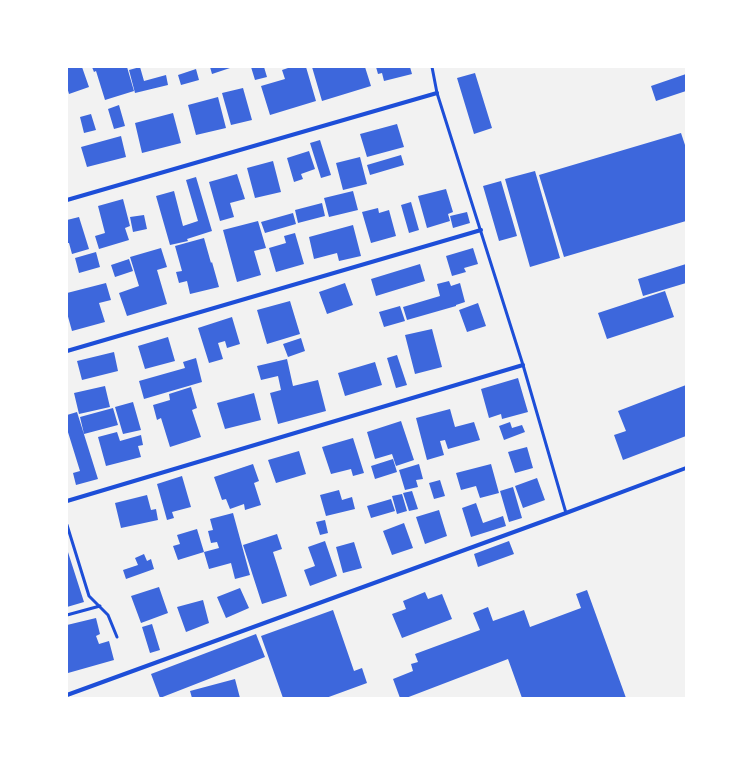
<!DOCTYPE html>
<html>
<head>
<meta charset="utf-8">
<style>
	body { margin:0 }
	#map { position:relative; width:753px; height:765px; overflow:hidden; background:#f2f2f2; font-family:Manrope,sans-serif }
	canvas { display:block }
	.frame { position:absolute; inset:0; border:68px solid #fff; pointer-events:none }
</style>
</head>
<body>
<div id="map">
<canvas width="753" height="765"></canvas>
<div class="frame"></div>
</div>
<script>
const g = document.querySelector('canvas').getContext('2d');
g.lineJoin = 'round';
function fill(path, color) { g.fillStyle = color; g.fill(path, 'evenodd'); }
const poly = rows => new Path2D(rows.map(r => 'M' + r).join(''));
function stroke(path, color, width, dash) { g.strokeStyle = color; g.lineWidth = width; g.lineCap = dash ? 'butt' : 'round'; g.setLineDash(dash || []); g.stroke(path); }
fill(poly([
	[67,67,82,67,89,87,69,94,67,87],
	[92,67,127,67,134,91,105,100,96,71,94,72],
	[140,67,144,81,166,75,168,85,135,93,129,70],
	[210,67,233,67,212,74],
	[251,67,264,67,267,77,255,80],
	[291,67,306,67,316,101,270,115,261,86,285,79,282,70],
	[312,67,365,67,371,86,322,101],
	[376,67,410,67,412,74,384,81,382,73,378,74],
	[196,69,199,80,181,85,178,75],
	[475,73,492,128,474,134,457,78],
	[686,74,686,91,656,101,651,86],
	[243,88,252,120,231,125,222,93],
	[218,97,226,128,196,135,188,105],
	[119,105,125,126,114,129,108,109],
	[173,113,181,143,142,153,135,123],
	[91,114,96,130,84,133,80,117],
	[397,124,404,147,367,157,360,134],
	[681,133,686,148,686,221,564,257,539,175],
	[121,136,126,157,87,167,81,147],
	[320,140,331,175,321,178,310,143],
	[309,151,315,169,301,174,303,179,294,182,287,158],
	[401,155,404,165,370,175,367,165],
	[360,157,367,184,343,190,336,163],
	[273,161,281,192,255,198,247,168],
	[535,171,560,258,530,267,505,179],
	[237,174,245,199,230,203,234,217,220,221,209,182],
	[196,177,212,231,187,239,188,241,170,245,156,196,174,191,183,226,198,221,186,180],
	[501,181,517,236,499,241,483,186],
	[446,189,453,212,448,214,450,221,427,228,418,196],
	[353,191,358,210,329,217,324,198],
	[123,199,130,226,125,228,129,240,99,249,95,236,105,233,98,206],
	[411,202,419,230,409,233,401,205],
	[322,203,325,216,298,223,295,210],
	[378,208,379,213,389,210,396,236,371,243,362,212],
	[467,212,470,223,453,228,450,216],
	[293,213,296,224,265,233,261,222],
	[144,215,147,229,133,232,130,217],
	[79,217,89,249,72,254,69,243,67,243,67,220],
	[258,221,266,248,254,251,261,275,237,282,223,230],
	[353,225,361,256,339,261,337,253,314,259,309,237],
	[295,233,304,264,276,272,269,248,286,243,284,236],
	[204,238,211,263,212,262,219,287,190,294,187,281,179,283,176,272,182,271,175,246],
	[161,248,167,267,157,270,167,304,127,316,119,293,139,286,130,257],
	[473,248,478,264,464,268,466,272,452,276,446,256],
	[96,252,100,267,79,273,75,258],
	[129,259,133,271,115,277,111,265],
	[420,264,425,281,376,296,371,279],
	[686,264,686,283,643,296,638,279],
	[449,281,451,286,460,283,465,302,456,305,456,306,407,320,403,307,440,296,437,284],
	[106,283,111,300,99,303,105,322,72,331,67,313,67,293],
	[345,283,353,305,327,314,319,292],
	[665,291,674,317,607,339,598,313],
	[290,301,300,334,267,344,257,310],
	[478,303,486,326,467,332,459,310],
	[400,306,405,321,384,327,379,312],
	[232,317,240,344,227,348,225,341,218,343,223,359,209,363,198,328],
	[432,329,442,367,415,374,405,335],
	[168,337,175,361,145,369,138,346],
	[301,338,305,351,288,357,283,344],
	[114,352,118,371,82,380,77,361],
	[397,355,407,385,396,388,387,358],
	[196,358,202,382,144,399,139,381,185,368,183,362],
	[287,359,293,386,318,380,326,411,278,424,270,393,281,390,278,376,261,380,257,366],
	[375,362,382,385,345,396,338,373],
	[518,378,528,412,502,419,501,414,489,418,481,389],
	[686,385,686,436,623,460,614,435,626,431,618,411],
	[105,386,110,407,79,414,74,393],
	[191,387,197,408,192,410,201,437,170,447,161,418,157,420,153,405,170,400,169,394],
	[254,393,261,420,225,429,217,403],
	[133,402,141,430,123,434,115,407],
	[113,408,118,425,84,434,80,417],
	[450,409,455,427,474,422,480,440,448,449,445,440,440,441,444,455,427,460,416,418],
	[77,412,98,479,76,485,73,473,80,471,67,429,67,415],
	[401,421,414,460,396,466,392,454,375,459,367,432],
	[510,422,512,428,522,425,525,432,504,440,499,426],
	[117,432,120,441,141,435,143,445,138,446,141,457,106,466,98,437],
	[353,438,364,473,353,476,351,469,331,474,322,447],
	[527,447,533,468,515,473,508,452],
	[299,451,306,474,276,483,268,460],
	[393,459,397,472,375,479,371,466],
	[253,464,259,481,254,483,261,505,245,510,244,504,230,509,226,499,222,500,214,477],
	[419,464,423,479,416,480,418,487,405,490,399,470],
	[491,464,499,493,480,498,476,486,461,490,456,473],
	[182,476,191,507,172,512,174,518,167,520,157,484],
	[537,478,545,500,523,508,515,486],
	[440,480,445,496,434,499,429,483],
	[513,487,522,518,509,522,500,491],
	[339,490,342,500,352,497,355,509,326,516,320,495],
	[412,491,418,509,409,511,403,493],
	[402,494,407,511,397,514,392,496],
	[147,495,151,510,156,509,158,520,121,528,115,503],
	[391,499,395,511,371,518,367,506],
	[476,503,483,523,503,516,506,526,471,537,462,508],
	[439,510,447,536,425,544,416,517],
	[233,513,250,575,235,579,231,563,209,569,204,552,219,548,217,542,211,543,208,531,213,530,210,519],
	[325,520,328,533,320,535,316,522],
	[404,523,413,548,392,555,383,531],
	[197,529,204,552,178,560,173,546,180,544,177,535],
	[277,534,282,549,273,552,287,596,262,604,243,545],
	[325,541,337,576,310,586,304,570,315,566,308,547],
	[509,541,514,554,478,567,474,554],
	[354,542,362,568,343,573,336,547],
	[67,549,84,602,67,607],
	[144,554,147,561,151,559,154,569,126,579,123,570,138,565,135,558],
	[159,587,168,613,141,623,131,596],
	[240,588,249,608,226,618,217,597],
	[587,590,626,698,522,698,508,659,406,698,400,698,393,679,413,671,411,664,418,662,415,654,480,630,473,613,488,607,493,621,524,610,530,627,581,608,576,594],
	[425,592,428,599,442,594,452,619,402,638,392,614,406,609,403,601],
	[203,600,209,623,186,632,177,607],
	[333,610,354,671,362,668,367,683,326,698,283,698,261,636],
	[96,618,100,634,96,636,99,644,109,641,114,660,68,673,67,670,67,625],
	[152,624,160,650,150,653,142,627],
	[256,634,265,657,160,698,151,674],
	[235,679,240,698,192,698,190,691]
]), '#3d67dc');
stroke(poly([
	[432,67,437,93,523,365,566,513],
	[67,525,89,596,108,615,117,637],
	[67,615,100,606]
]), '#1d4ed8', 3);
stroke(poly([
	[67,200,437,93],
	[67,351,481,230],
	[67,501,523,365],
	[67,695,566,513,686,468]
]), '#1d4ed8', 4);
</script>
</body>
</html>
